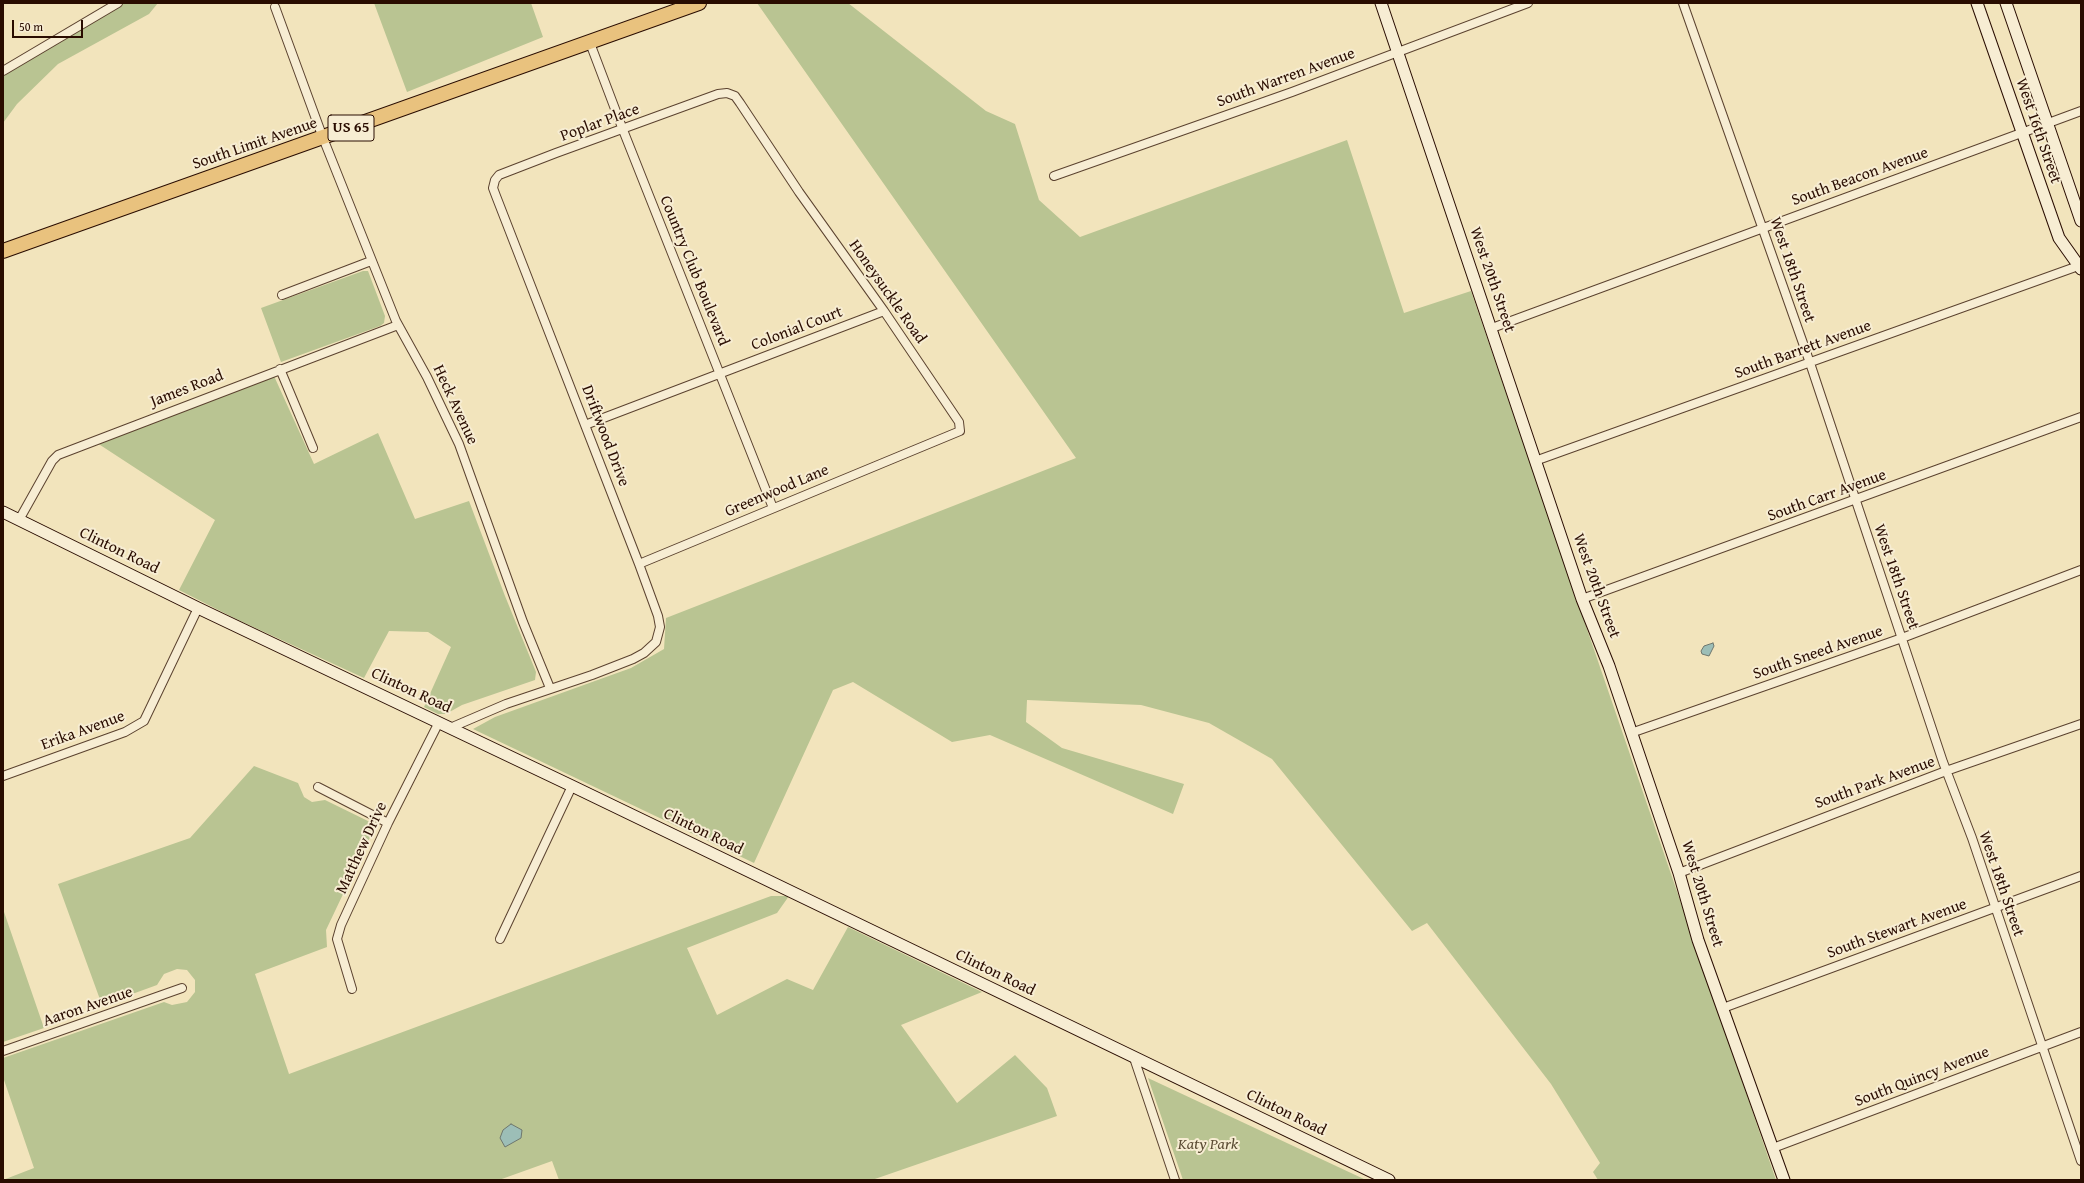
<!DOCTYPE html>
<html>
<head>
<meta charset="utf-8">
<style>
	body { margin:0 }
	#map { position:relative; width:2084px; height:1183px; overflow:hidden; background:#f2e4bc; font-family:"Gentium Book Plus",serif }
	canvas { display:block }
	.frame { position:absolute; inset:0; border:4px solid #290c00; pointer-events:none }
	.scale { position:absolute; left:12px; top:20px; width:71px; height:18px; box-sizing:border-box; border:2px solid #290c00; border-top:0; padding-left:5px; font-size:12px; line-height:14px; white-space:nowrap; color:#290c00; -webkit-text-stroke:3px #f7edd3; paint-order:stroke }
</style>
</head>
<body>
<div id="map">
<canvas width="2084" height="1183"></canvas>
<div class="frame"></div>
<div class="scale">50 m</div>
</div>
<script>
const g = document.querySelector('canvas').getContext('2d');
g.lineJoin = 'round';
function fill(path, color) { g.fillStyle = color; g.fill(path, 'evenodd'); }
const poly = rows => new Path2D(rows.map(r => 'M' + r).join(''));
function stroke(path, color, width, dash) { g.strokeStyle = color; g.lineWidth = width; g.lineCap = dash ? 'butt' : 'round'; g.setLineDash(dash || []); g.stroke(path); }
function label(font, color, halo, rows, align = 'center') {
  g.font = font + ' "Gentium Book Plus",serif'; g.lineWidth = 4; g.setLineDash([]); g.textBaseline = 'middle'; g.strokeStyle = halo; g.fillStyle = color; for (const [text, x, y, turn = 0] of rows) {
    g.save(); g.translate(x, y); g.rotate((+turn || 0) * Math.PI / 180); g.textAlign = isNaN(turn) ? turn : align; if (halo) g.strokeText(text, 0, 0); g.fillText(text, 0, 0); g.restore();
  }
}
fill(poly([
	[118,3,158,3,149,14,58,64,17,104,3,123,3,73],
	[374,3,531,3,543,37,407,92],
	[757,3,848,3,986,111,1015,124,1039,200,1080,237,1347,140,1404,313,1471,291,1776,1180,1598,1180,1593,1172,1600,1163,1551,1084,1427,923,1412,931,1272,759,1209,723,1141,705,1027,700,1026,722,1062,748,1184,784,1173,814,990,735,952,742,853,682,833,690,754,863,473,729,495,717,631,668,664,649,666,618,1076,458],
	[363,271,368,271,385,316,384,323,380,326,281,362,261,308],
	[274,376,314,464,378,433,415,519,469,501,505,596,536,672,535,680,462,705,446,714,438,714,424,707,451,647,428,632,389,631,364,678,236,619,179,590,215,520,94,441],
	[254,766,298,783,304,797,312,802,325,800,370,822,373,831,326,930,327,947,255,974,289,1074,771,896,789,896,777,913,687,948,717,1015,787,979,813,990,848,927,982,992,901,1025,957,1103,1015,1055,1047,1088,1057,1116,872,1180,559,1180,552,1161,499,1180,3,1180,34,1168,3,1077,3,1058,164,1002,172,1005,187,1002,195,992,195,980,187,970,177,969,164,974,157,985,102,1005,58,884,190,838],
	[3,909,44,1028,3,1042],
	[1148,1078,1366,1180,1183,1180]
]), '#b9c492');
const water = poly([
	[1713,643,1714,646,1709,656,1702,654,1701,651,1704,646,1713,643],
	[511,1124,522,1130,521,1138,505,1147,500,1138,503,1130,511,1124]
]);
fill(water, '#9cbeb7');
stroke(water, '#6e776e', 1);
const street = poly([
	[1683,3,1810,363,1943,762,1972,838,2081,1161],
	[275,7,323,138,396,321,427,377,459,444,523,622,550,688],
	[590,43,623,130,773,508],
	[3,71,118,3],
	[1054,176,1292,92,1528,3],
	[282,295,371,261],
	[1492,328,2081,111],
	[280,369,313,448],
	[585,425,884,311],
	[1535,461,2081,265],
	[19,520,52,461,58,455,398,325],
	[1582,599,2081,417],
	[450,728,506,704,592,675,633,659,644,653,656,642,660,627,658,616,639,564,496,196,493,188,495,180,499,175,556,153,718,94,727,93,735,96,740,103,799,192,884,311,959,422,960,431,639,564],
	[1631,733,1902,638,2081,570],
	[3,776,125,732,144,721,198,608],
	[318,787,388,823],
	[1679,873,1946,771,2081,724],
	[500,939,572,786],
	[352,989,337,939,341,925,388,823,439,722],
	[1723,1008,2081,876],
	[3,1051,182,988],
	[1134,1058,1175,1180],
	[1773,1148,2081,1032]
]);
const secondary = poly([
	[1381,3,1582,599,1609,666,1679,873,1698,940,1784,1180],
	[1977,3,2059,238,2081,269],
	[2006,3,2081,221],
	[3,512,198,608,572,786,1389,1180]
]);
const highway = poly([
	[3,251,699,3]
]);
stroke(street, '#5b422f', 10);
stroke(secondary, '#290c00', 13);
stroke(highway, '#290c00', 16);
stroke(street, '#f7edd3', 8);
stroke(secondary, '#f7edd3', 11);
stroke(highway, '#e9c27e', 14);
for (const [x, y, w] of [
	[351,128,46]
]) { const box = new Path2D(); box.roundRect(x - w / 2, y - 13, w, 26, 3); g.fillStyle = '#f7edd3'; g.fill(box); stroke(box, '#290c00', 1); }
label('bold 15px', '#290c00', null, [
	["US 65",351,128]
]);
label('16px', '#290c00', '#f7edd3', [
	["South Warren Avenue",1286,78,-20],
	["Poplar Place",600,123,-20],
	["West 16th Street",2038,131,71],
	["South Limit Avenue",255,144,-19],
	["South Beacon Avenue",1860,177,-20],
	["West 18th Street",1792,270,71],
	["Country Club Boulevard",694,271,68],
	["West 20th Street",1492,280,71],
	["Honeysuckle Road",887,292,55],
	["Colonial Court",797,329,-21],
	["South Barrett Avenue",1803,350,-20],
	["James Road",187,389,-21],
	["Heck Avenue",455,405,65],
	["Driftwood Drive",605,436,69],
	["Greenwood Lane",777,491,-23],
	["South Carr Avenue",1827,496,-20],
	["Clinton Road",119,551,26],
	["West 18th Street",1896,577,71],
	["West 20th Street",1596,586,70],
	["South Sneed Avenue",1818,653,-19],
	["Clinton Road",411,691,25],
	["Erika Avenue",83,731,-20],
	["South Park Avenue",1875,783,-20],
	["Clinton Road",703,832,26],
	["Matthew Drive",362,848,-65],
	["West 18th Street",2001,884,71],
	["West 20th Street",1702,894,73],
	["South Stewart Avenue",1897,929,-20],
	["Clinton Road",995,973,26],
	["Aaron Avenue",88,1007,-19],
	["South Quincy Avenue",1922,1077,-21],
	["Clinton Road",1286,1113,26]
]);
label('italic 16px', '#5b4c33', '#f7edd3', [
	["Katy Park",1208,1145]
]);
</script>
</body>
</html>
